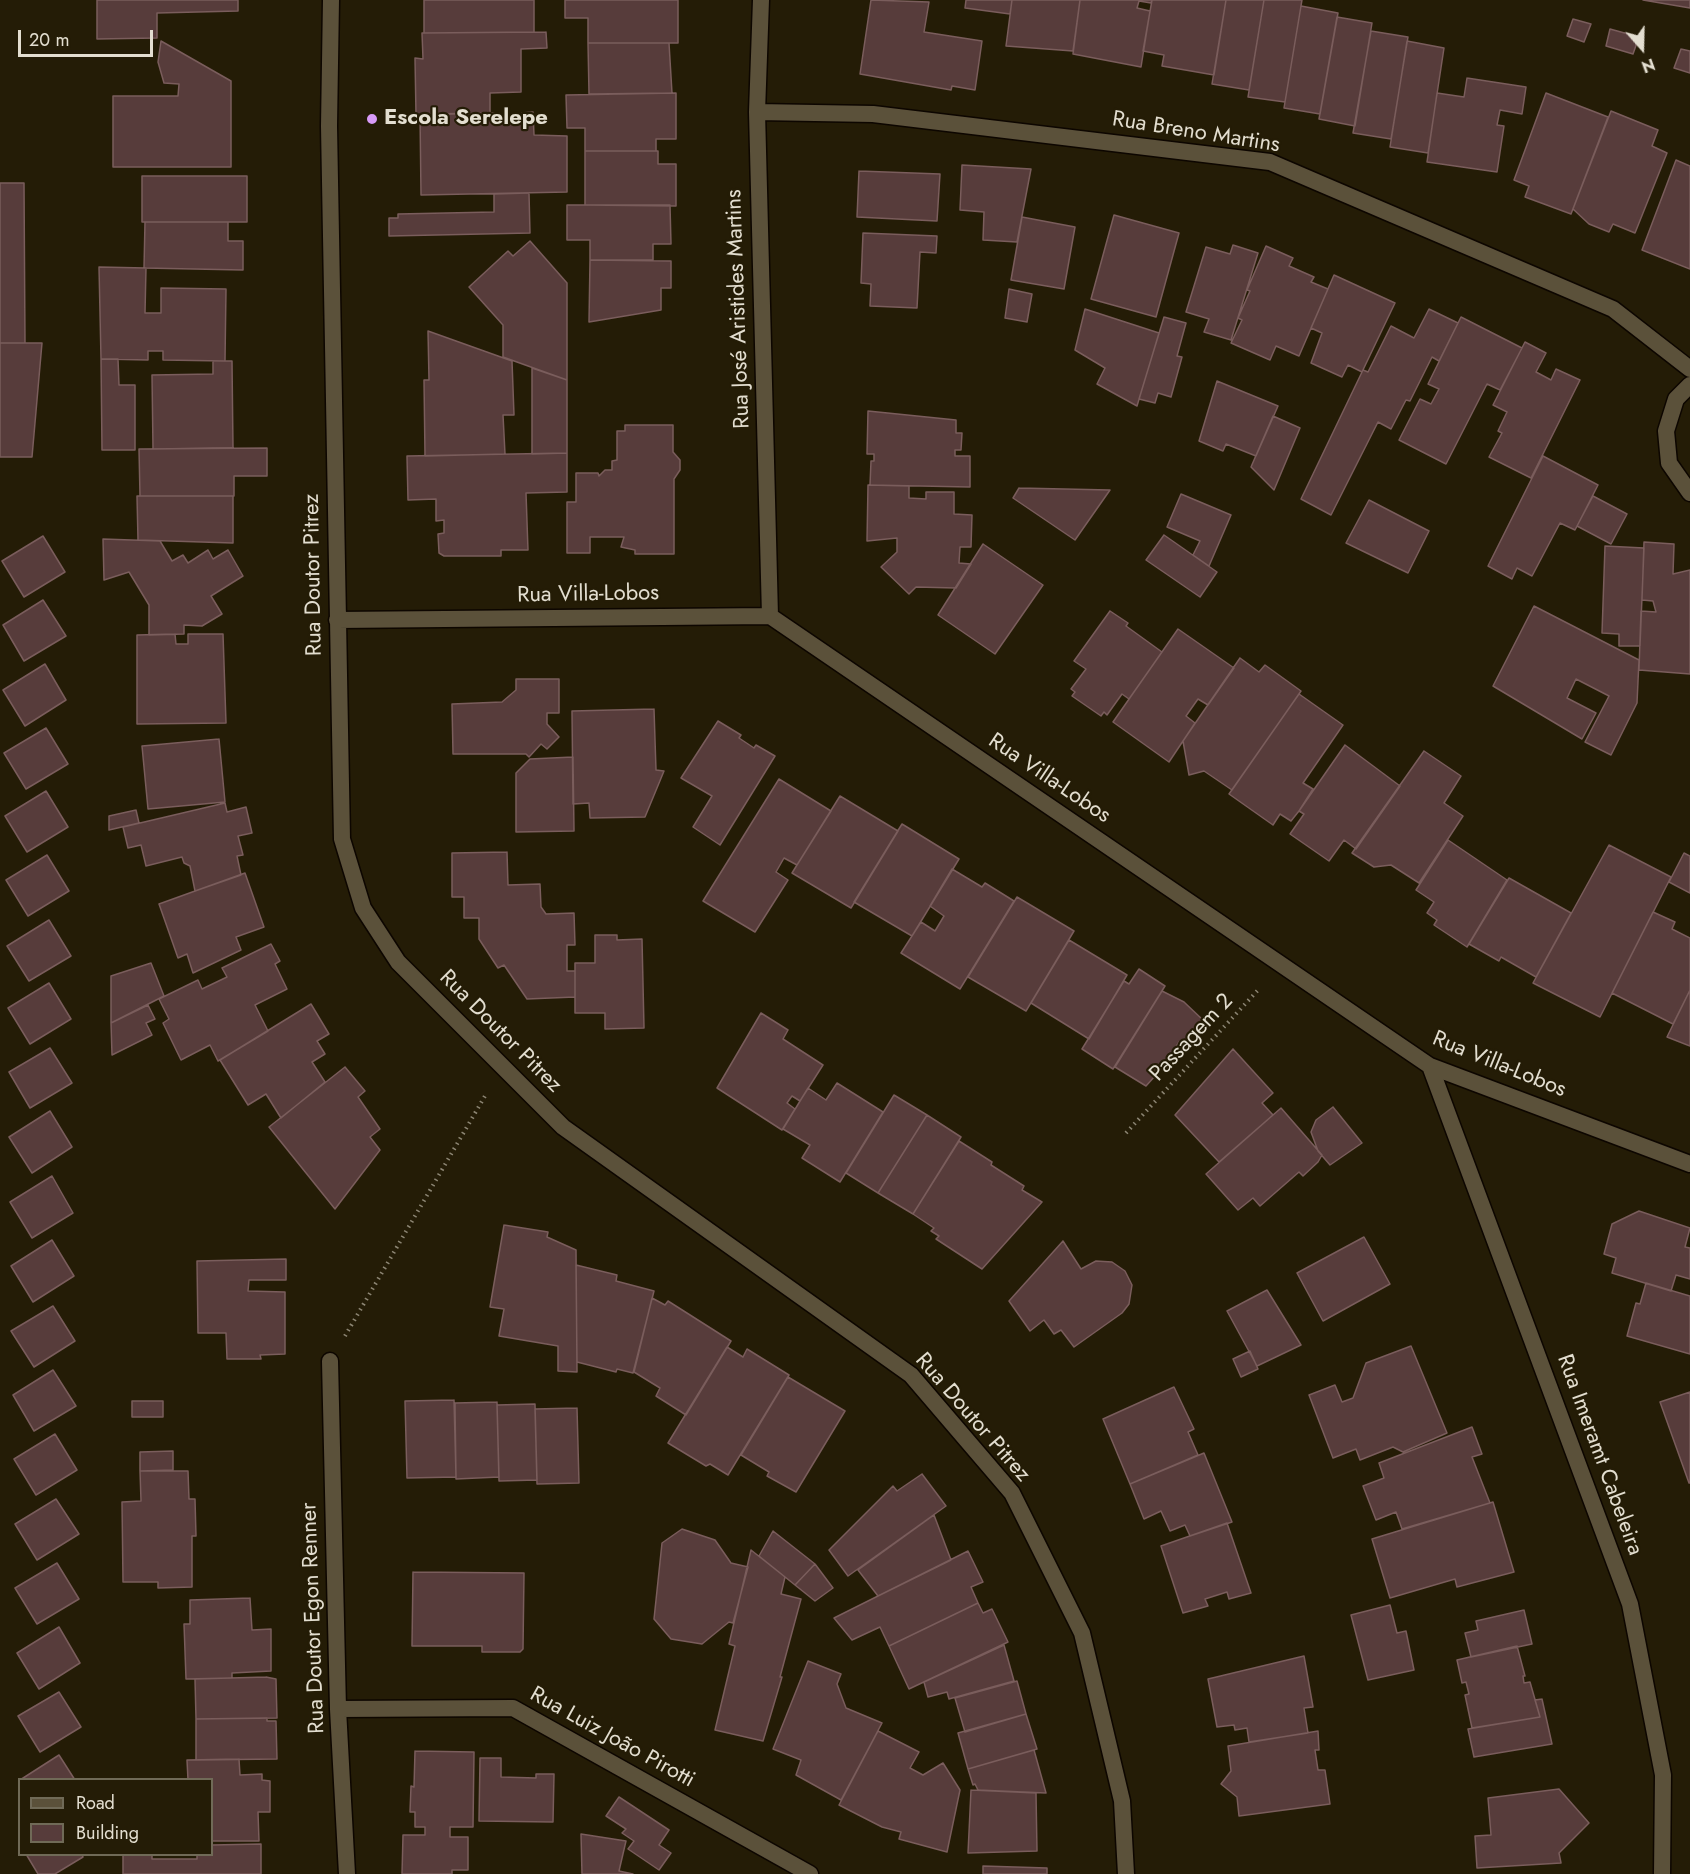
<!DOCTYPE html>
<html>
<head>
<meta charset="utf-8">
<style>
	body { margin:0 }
	#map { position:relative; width:1690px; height:1874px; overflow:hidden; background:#241c06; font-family:Jost,sans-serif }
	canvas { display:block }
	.legend { position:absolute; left:18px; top:1778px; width:195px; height:78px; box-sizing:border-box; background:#241c06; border:2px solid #706a57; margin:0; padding:8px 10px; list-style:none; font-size:18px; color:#e3ded0 }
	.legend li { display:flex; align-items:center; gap:12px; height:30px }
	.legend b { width:30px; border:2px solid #706a57 }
	.north { position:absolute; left:1612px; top:18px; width:60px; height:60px; -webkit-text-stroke:4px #241c06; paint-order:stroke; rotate:160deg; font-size:16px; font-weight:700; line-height:24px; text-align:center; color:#e3ded0 }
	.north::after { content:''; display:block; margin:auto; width:21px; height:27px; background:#e3ded0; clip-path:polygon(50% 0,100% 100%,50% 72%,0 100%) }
	.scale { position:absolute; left:18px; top:30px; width:135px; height:27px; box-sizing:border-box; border:3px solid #e3ded0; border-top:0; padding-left:8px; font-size:18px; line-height:21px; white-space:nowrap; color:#e3ded0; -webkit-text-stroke:4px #241c06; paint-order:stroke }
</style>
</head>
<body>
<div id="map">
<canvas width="1690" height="1874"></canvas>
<ul class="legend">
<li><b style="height:8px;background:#5b513a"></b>Road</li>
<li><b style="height:16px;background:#573c3b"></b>Building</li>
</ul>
<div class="north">N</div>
<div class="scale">20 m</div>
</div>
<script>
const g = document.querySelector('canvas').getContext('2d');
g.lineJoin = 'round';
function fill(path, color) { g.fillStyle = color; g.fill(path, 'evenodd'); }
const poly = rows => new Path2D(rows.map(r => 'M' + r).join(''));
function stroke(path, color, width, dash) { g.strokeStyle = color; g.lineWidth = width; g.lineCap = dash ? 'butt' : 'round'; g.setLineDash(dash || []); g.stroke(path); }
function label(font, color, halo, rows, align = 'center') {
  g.font = font + ' Jost,sans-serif'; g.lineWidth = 4.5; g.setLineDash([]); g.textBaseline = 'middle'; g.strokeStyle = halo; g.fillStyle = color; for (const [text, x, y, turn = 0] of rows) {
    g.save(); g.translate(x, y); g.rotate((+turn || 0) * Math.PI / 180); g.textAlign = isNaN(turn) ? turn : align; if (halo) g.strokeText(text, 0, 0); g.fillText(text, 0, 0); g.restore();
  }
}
const building = poly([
	[97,0,238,0,238,11,157,13,157,38,97,39,97,0],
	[424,0,534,0,534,32,424,33,424,0],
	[565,0,678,0,678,43,588,43,588,18,565,18,565,0],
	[871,0,929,2,924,32,982,41,975,90,952,86,951,90,860,74,871,0],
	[966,0,1012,0,1010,14,965,8,966,0],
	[1012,0,1080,0,1073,51,1006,46,1012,0],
	[1080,0,1152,0,1151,3,1139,1,1137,8,1150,11,1141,67,1073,54,1080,0],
	[1152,0,1226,0,1214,75,1162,66,1164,55,1143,51,1152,0],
	[1226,0,1264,0,1249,90,1212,84,1226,0],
	[1264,0,1302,0,1285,102,1248,97,1264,0],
	[1643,0,1690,0,1690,8,1643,0],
	[1301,6,1338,13,1320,114,1284,108,1301,6],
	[1337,17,1372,23,1355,126,1319,119,1337,17],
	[1573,19,1591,24,1584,42,1567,36,1573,19],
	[1610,29,1639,37,1633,54,1606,46,1610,29],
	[1371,31,1408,37,1391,139,1353,133,1371,31],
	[546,32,547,48,521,49,521,92,490,93,490,113,416,115,415,58,423,59,422,33,546,32],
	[161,41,231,81,231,167,113,167,113,96,178,96,179,84,164,83,158,62,161,41],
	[1407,41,1444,48,1428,153,1390,147,1407,41],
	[588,43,669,43,672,93,589,94,588,43],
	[1681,49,1690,51,1690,73,1674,68,1681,49],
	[1467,78,1526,87,1522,114,1500,110,1497,125,1504,126,1497,172,1427,162,1437,93,1464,97,1467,78],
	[676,93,676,139,656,139,656,151,585,151,585,128,567,128,566,95,676,93],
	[1546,93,1608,117,1571,214,1525,197,1529,186,1514,180,1546,93],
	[1611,111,1658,130,1652,146,1667,153,1635,233,1613,224,1609,232,1589,224,1573,209,1611,111],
	[533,112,534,135,567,136,567,192,421,195,420,114,499,113,499,122,522,122,522,113,533,112],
	[585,151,658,151,658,164,676,164,676,206,585,205,585,151],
	[1676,160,1690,166,1690,269,1642,250,1676,160],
	[962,165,1031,169,1017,242,983,240,984,212,960,210,962,165],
	[859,171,940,174,937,221,857,217,859,171],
	[142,176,247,176,247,222,142,222,142,176],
	[0,183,24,183,25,343,0,343,0,183],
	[529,193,530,233,389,236,389,218,398,218,398,214,494,212,494,194,529,193],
	[567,205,670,205,671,244,653,244,653,260,590,260,590,240,567,240,567,205],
	[1114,215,1179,233,1156,317,1091,299,1114,215],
	[1022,217,1075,227,1064,289,1011,280,1022,217],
	[145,222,228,222,228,241,243,241,243,270,144,268,145,222],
	[863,233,937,236,936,253,920,252,917,308,870,306,871,284,861,283,863,233],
	[530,241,567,283,567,380,503,357,503,325,469,287,508,251,513,256,530,241],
	[1233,245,1258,253,1231,340,1204,332,1209,319,1186,312,1206,247,1230,254,1233,245],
	[1266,246,1293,258,1289,266,1314,277,1311,282,1328,289,1299,356,1276,346,1270,360,1231,343,1242,320,1238,318,1250,291,1247,290,1266,246],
	[590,260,671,261,671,288,661,288,661,310,589,322,590,260],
	[99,267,146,268,145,313,161,313,161,288,226,289,225,361,163,360,163,351,148,351,148,360,101,359,99,267],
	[1334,275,1395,303,1362,372,1348,365,1342,377,1311,363,1322,333,1311,328,1334,275],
	[1009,289,1032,294,1027,322,1005,318,1009,289],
	[1085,309,1159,333,1137,406,1097,384,1105,368,1075,350,1085,309],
	[1429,309,1458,323,1439,361,1432,357,1410,401,1406,400,1391,429,1378,422,1331,515,1301,499,1362,372,1363,370,1368,372,1391,326,1414,338,1429,309],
	[1164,317,1186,323,1177,356,1182,357,1171,397,1158,393,1155,403,1139,399,1164,317],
	[1461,317,1522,348,1500,390,1487,384,1446,464,1399,440,1420,399,1431,404,1439,389,1428,384,1461,317],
	[428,331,512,361,514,415,503,415,505,454,425,456,424,380,429,380,428,331],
	[1525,342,1546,353,1536,372,1551,380,1556,369,1580,380,1531,478,1489,457,1502,433,1498,431,1507,412,1493,405,1525,342],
	[0,343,42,343,32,457,0,457,0,343],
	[101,359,118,359,119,385,135,385,135,450,102,450,101,359],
	[213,361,232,361,233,448,153,449,152,375,213,374,213,361],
	[532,368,567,380,567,453,532,454,532,368],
	[1217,381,1278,406,1256,456,1226,444,1223,451,1199,441,1217,381],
	[868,411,956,420,956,433,962,433,961,450,955,450,955,456,970,456,970,487,870,485,871,461,874,461,874,454,867,454,868,411],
	[1273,416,1300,428,1274,490,1251,467,1273,416],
	[625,425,673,425,673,452,680,460,680,470,674,479,674,554,635,554,635,550,621,547,624,537,590,537,590,553,567,553,567,502,576,502,576,473,598,473,599,476,605,470,612,470,612,461,617,460,617,431,625,431,625,425],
	[267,448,267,476,234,476,234,496,140,496,139,449,267,448],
	[567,453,567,492,526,493,528,550,501,550,501,556,444,556,439,553,438,534,444,533,444,520,436,521,436,499,408,500,407,456,567,453],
	[1543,456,1598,485,1575,530,1560,523,1532,576,1517,568,1512,579,1488,566,1543,456],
	[868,485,909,486,909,498,926,499,926,492,954,492,954,514,972,515,971,547,960,547,959,563,971,564,956,588,916,587,909,594,881,567,897,552,897,538,867,541,868,485],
	[1019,488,1110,490,1075,540,1013,498,1019,488],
	[1181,494,1231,515,1209,566,1193,555,1200,541,1167,527,1181,494],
	[137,496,233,496,233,543,138,540,137,496],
	[1593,496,1627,514,1611,544,1577,526,1593,496],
	[1369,500,1429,531,1408,573,1346,543,1369,500],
	[1164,535,1217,572,1200,597,1146,560,1164,535],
	[43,536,65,572,24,597,2,561,43,536],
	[103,539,160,541,172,561,183,555,188,563,208,550,213,559,228,550,243,576,211,596,222,614,202,626,184,625,184,634,149,635,149,605,129,572,104,580,103,539],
	[1644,542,1674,544,1673,574,1690,570,1690,674,1639,670,1641,611,1656,612,1653,601,1642,600,1644,542],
	[983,544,1043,585,995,654,938,615,983,544],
	[1605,546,1644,548,1640,646,1619,646,1619,634,1602,633,1605,546],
	[43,600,66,636,24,661,3,625,43,600],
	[1534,606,1639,660,1637,703,1611,755,1585,742,1609,696,1576,679,1567,698,1596,713,1582,739,1493,686,1534,606],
	[1110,611,1128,623,1126,626,1162,652,1129,699,1122,694,1107,715,1104,712,1101,716,1072,696,1075,692,1071,689,1086,669,1074,661,1110,611],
	[1178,629,1234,668,1208,705,1198,699,1186,716,1195,723,1169,762,1113,722,1178,629],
	[175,634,176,644,188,644,188,634,223,634,226,723,137,724,137,635,175,634],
	[1240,658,1259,672,1265,665,1301,691,1232,790,1204,771,1189,775,1183,741,1240,658],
	[45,664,66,700,25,726,3,690,45,664],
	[516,679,559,679,559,713,547,713,547,724,559,737,547,749,541,744,529,757,526,754,453,754,452,704,502,702,516,690,516,679],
	[1299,694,1343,725,1303,783,1313,789,1299,811,1291,821,1280,814,1273,825,1229,794,1299,694],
	[654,709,656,770,664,771,645,817,590,818,589,803,573,804,572,711,654,709],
	[718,721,741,735,739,738,754,748,756,745,775,756,720,845,693,827,712,796,681,778,718,721],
	[46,728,68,764,26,789,4,753,46,728],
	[219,739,225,802,148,809,142,746,219,739],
	[1345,745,1400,786,1356,849,1344,840,1329,861,1290,834,1304,814,1299,811,1345,745],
	[1424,751,1461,776,1444,803,1463,816,1419,883,1391,865,1374,867,1352,853,1424,751],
	[573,757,574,831,516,832,516,773,530,759,573,757],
	[779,779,831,811,797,865,784,858,776,872,788,880,755,932,703,901,779,779],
	[46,791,68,827,27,852,5,816,46,791],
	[840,796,898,831,851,908,792,873,840,796],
	[225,803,227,812,246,807,252,833,238,836,243,855,237,856,241,875,195,891,190,866,184,863,182,857,146,866,141,845,128,848,123,827,225,803],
	[136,810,139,823,109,830,109,816,136,810],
	[902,824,959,859,912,936,854,902,902,824],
	[1448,840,1507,880,1467,947,1434,925,1437,920,1427,913,1434,902,1416,890,1448,840],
	[1609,845,1671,877,1600,1017,1533,983,1609,845],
	[507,852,508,885,540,884,541,907,546,914,574,913,575,945,567,945,567,971,575,971,575,997,527,999,504,965,498,968,479,939,479,918,464,918,464,897,452,897,452,853,507,852],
	[1684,853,1690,856,1690,893,1669,882,1684,853],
	[47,855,69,891,28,916,6,880,47,855],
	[952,869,982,887,985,883,1014,901,960,989,901,953,921,922,935,931,944,916,930,906,952,869],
	[245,873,264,927,236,937,241,950,193,973,187,954,178,958,159,904,245,873],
	[1509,878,1571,913,1536,977,1501,957,1499,961,1469,944,1509,878],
	[1017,897,1074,931,1026,1011,968,977,1017,897],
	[1653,912,1675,922,1672,929,1690,938,1690,990,1673,1024,1612,993,1653,912],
	[49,920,71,956,29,981,7,946,49,920],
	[595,935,617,935,617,940,642,939,644,1028,605,1029,605,1013,575,1013,575,963,595,963,595,935],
	[1069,940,1127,975,1089,1039,1031,1003,1069,940],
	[271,944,280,961,275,964,287,989,255,1005,268,1031,218,1061,210,1045,181,1060,163,1023,169,1019,159,999,198,980,202,989,227,977,222,968,271,944],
	[151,963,164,996,111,1023,111,976,151,963],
	[1139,969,1165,986,1113,1069,1082,1049,1124,981,1129,984,1139,969],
	[49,983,71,1019,30,1044,8,1008,49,983],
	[1690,990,1690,1046,1667,1037,1690,990],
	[1162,991,1184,1002,1204,1021,1184,1044,1179,1042,1164,1066,1146,1086,1115,1067,1162,991],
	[311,1004,329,1034,317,1041,325,1054,312,1062,325,1082,281,1118,266,1094,248,1105,220,1060,311,1004],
	[148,1005,155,1019,146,1023,152,1035,112,1055,111,1023,148,1005],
	[761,1013,788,1030,783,1039,823,1065,800,1101,792,1096,787,1103,795,1109,782,1130,717,1088,761,1013],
	[50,1048,72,1083,30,1108,9,1072,50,1048],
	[1233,1049,1273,1093,1262,1103,1273,1115,1219,1162,1175,1115,1233,1049],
	[345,1067,365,1091,358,1097,380,1129,370,1137,380,1150,335,1209,269,1127,345,1067],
	[837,1083,883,1112,840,1182,802,1158,810,1145,783,1129,808,1088,826,1100,837,1083],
	[894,1095,927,1115,878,1193,846,1173,894,1095],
	[1333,1107,1362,1143,1330,1165,1318,1151,1311,1132,1316,1120,1333,1107],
	[1281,1108,1322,1155,1318,1162,1303,1176,1299,1172,1260,1206,1253,1198,1238,1210,1206,1174,1281,1108],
	[50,1111,72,1147,32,1173,9,1137,50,1111],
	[927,1115,961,1137,913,1214,878,1193,927,1115],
	[959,1141,992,1162,991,1165,1024,1186,1022,1190,1042,1202,982,1269,936,1239,939,1236,931,1231,934,1228,913,1214,959,1141],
	[52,1176,73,1213,32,1238,10,1202,52,1176],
	[1639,1211,1690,1228,1685,1247,1690,1248,1690,1279,1676,1275,1671,1291,1612,1273,1616,1258,1604,1254,1612,1224,1639,1211],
	[504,1225,548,1232,547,1237,576,1250,577,1372,558,1371,558,1346,499,1336,504,1309,490,1307,504,1225],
	[1364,1237,1390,1284,1323,1321,1297,1273,1364,1237],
	[52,1240,74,1276,33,1302,11,1266,52,1240],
	[1063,1241,1081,1269,1096,1261,1112,1262,1125,1271,1132,1285,1129,1304,1122,1313,1074,1347,1061,1330,1054,1334,1044,1320,1030,1331,1009,1301,1063,1241],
	[286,1259,286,1280,249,1280,248,1291,285,1292,285,1354,260,1355,261,1359,227,1359,226,1333,198,1333,197,1261,286,1259],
	[576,1265,617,1275,616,1281,654,1291,633,1373,617,1369,616,1372,577,1362,576,1265],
	[1646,1283,1690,1296,1690,1354,1627,1336,1636,1303,1640,1304,1646,1283],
	[1267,1290,1301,1345,1257,1366,1227,1311,1267,1290],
	[652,1298,665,1305,668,1301,731,1341,686,1415,656,1396,660,1388,634,1372,652,1298],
	[53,1306,75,1341,34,1367,11,1331,53,1306],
	[1411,1346,1447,1433,1403,1452,1393,1447,1360,1460,1356,1449,1333,1458,1309,1395,1335,1385,1342,1402,1353,1398,1366,1363,1411,1346],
	[727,1347,743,1357,747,1349,789,1375,728,1475,710,1464,706,1466,668,1443,727,1347],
	[1250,1351,1258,1369,1241,1377,1233,1359,1250,1351],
	[53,1370,76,1406,34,1431,13,1395,53,1370],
	[788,1377,845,1411,796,1492,767,1476,769,1472,741,1455,788,1377],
	[1174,1387,1194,1429,1188,1432,1198,1455,1130,1484,1103,1419,1174,1387],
	[1690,1392,1690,1483,1689,1483,1660,1402,1690,1392],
	[454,1400,456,1477,407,1478,405,1401,454,1400],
	[132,1401,163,1401,163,1417,132,1417,132,1401],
	[497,1402,499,1477,456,1479,455,1403,497,1402],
	[535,1404,537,1480,499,1481,497,1405,535,1404],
	[577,1408,579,1483,537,1484,535,1409,577,1408],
	[1472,1427,1482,1454,1472,1457,1490,1503,1402,1529,1396,1512,1376,1520,1363,1486,1384,1478,1379,1463,1472,1427],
	[55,1434,77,1470,36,1495,14,1459,55,1434],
	[173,1451,173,1470,140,1471,140,1452,173,1451],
	[1204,1453,1232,1522,1190,1536,1185,1525,1170,1531,1161,1511,1144,1519,1130,1484,1204,1453],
	[140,1471,188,1471,189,1499,195,1499,196,1536,192,1536,192,1587,158,1588,158,1582,123,1582,122,1502,141,1501,140,1471],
	[922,1474,946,1506,848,1576,829,1550,893,1486,897,1491,922,1474],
	[56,1499,79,1534,37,1560,15,1524,56,1499],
	[1493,1502,1514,1572,1457,1587,1455,1579,1390,1598,1372,1539,1493,1502],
	[934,1515,951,1560,878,1596,858,1570,934,1515],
	[1227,1523,1251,1593,1229,1599,1227,1592,1205,1599,1208,1606,1183,1613,1161,1546,1227,1523],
	[682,1529,715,1540,731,1563,748,1567,733,1623,729,1622,702,1644,671,1639,654,1619,662,1543,682,1529],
	[773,1531,815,1564,795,1585,759,1556,773,1531],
	[751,1550,785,1577,781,1594,801,1599,780,1677,782,1677,763,1741,715,1730,735,1646,729,1644,751,1550],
	[968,1551,983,1582,971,1587,978,1603,889,1646,880,1627,852,1640,834,1618,968,1551],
	[57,1563,79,1599,37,1624,15,1588,57,1563],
	[815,1564,833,1588,815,1601,795,1585,815,1564],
	[413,1572,524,1573,523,1649,520,1652,482,1652,482,1646,412,1646,413,1572],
	[250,1598,252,1630,271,1629,271,1671,232,1673,232,1678,186,1679,184,1624,190,1624,190,1600,250,1598],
	[978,1603,983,1613,992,1609,1008,1642,909,1689,889,1646,978,1603],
	[1390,1605,1397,1633,1406,1631,1414,1670,1368,1680,1351,1615,1390,1605],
	[1524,1610,1532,1644,1471,1657,1465,1633,1478,1630,1476,1621,1524,1610],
	[59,1627,80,1663,39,1689,17,1653,59,1627],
	[1004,1645,1014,1681,949,1699,947,1692,928,1697,924,1682,1004,1645],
	[1517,1646,1525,1676,1523,1676,1524,1683,1530,1682,1540,1717,1472,1728,1465,1695,1469,1694,1466,1682,1462,1683,1457,1660,1517,1646],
	[1304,1656,1313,1707,1304,1708,1308,1733,1249,1742,1247,1728,1235,1730,1234,1725,1217,1727,1208,1679,1304,1656],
	[808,1661,841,1674,837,1684,846,1708,882,1723,841,1800,796,1775,801,1760,773,1749,808,1661],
	[266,1677,276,1679,277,1718,196,1719,195,1679,266,1677],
	[1017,1681,1026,1714,965,1732,955,1698,1017,1681],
	[59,1692,81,1727,40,1752,18,1716,59,1692],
	[1542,1699,1552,1744,1474,1757,1468,1729,1540,1717,1535,1700,1542,1699],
	[1026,1714,1037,1749,968,1769,958,1733,1026,1714],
	[267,1718,267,1721,276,1721,277,1759,196,1760,196,1719,267,1718],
	[878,1731,919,1752,910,1768,923,1775,943,1763,960,1790,947,1852,899,1839,901,1832,882,1827,839,1805,878,1731],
	[1318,1731,1319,1750,1315,1750,1318,1770,1325,1770,1330,1804,1239,1816,1237,1797,1221,1784,1231,1771,1228,1746,1318,1731],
	[1034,1750,1046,1793,978,1790,975,1784,973,1785,968,1769,1034,1750],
	[415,1751,474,1752,473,1827,450,1827,450,1837,468,1837,468,1870,452,1870,452,1874,402,1874,403,1835,425,1835,425,1827,415,1827,415,1812,410,1812,411,1786,414,1787,415,1751],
	[59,1755,75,1780,20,1780,59,1755],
	[480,1758,501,1758,501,1777,536,1778,536,1774,554,1774,553,1822,479,1821,480,1758],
	[239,1759,240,1775,262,1774,262,1780,270,1781,270,1812,258,1812,259,1841,212,1841,212,1780,188,1780,187,1760,239,1759],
	[1559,1789,1589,1823,1559,1853,1561,1863,1477,1868,1475,1836,1491,1835,1488,1798,1559,1789],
	[971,1790,1036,1793,1037,1851,968,1853,971,1790],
	[619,1797,669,1830,659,1845,671,1853,659,1870,628,1849,634,1841,622,1833,626,1829,606,1816,619,1797],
	[581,1834,626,1841,619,1871,633,1874,582,1874,581,1834],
	[261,1844,261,1874,123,1874,123,1854,152,1854,152,1859,197,1859,197,1854,212,1854,212,1845,261,1844],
	[26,1854,82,1854,83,1857,55,1874,38,1874,26,1854],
	[983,1866,1047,1868,1047,1874,983,1874,983,1866]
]);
fill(building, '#573c3b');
stroke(building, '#7a5d5c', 1.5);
const minor = poly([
	[331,0,329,126,342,839,363,908,398,962,563,1127,911,1375,1012,1493,1082,1633,1122,1801,1126,1874],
	[761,0,757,112,770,616],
	[757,112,873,114,1270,162,1613,309,1690,369],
	[1690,385,1676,399,1666,431,1669,463,1690,493],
	[337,620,770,616,1430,1066,1690,1164],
	[1430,1066,1630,1604,1663,1775,1662,1874],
	[330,1361,338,1709,347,1874],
	[338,1709,513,1708,810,1874]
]);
stroke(minor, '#0d0600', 19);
stroke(poly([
	[1126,1133,1259,989],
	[345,1336,485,1096]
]), '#8c8573', 4, [1.5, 4.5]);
stroke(minor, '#5b513a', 16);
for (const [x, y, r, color] of [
	[372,119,6,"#d89bf8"]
]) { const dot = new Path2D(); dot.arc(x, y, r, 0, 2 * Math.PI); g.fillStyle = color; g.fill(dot); stroke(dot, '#241c06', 2); }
label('bold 22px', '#e3ded0', '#241c06', [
	["Escola Serelepe",384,119]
], 'left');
label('22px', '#e3ded0', '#241c06', [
	["Rua Breno Martins",1196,133,9],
	["Rua José Aristides Martins",739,309,-92],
	["Rua Doutor Pitrez",314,575,-91],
	["Rua Villa-Lobos",588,595,-1],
	["Rua Villa-Lobos",1049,779,34],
	["Rua Doutor Pitrez",500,1032,45],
	["Passagem 2",1192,1038,-47],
	["Rua Villa-Lobos",1499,1065,22],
	["Rua Doutor Pitrez",972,1418,49],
	["Rua Imeramt Cabeleira",1599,1455,70],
	["Rua Doutor Egon Renner",314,1618,-92],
	["Rua Luiz João Pirotti",612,1738,29]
]);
</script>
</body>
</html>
